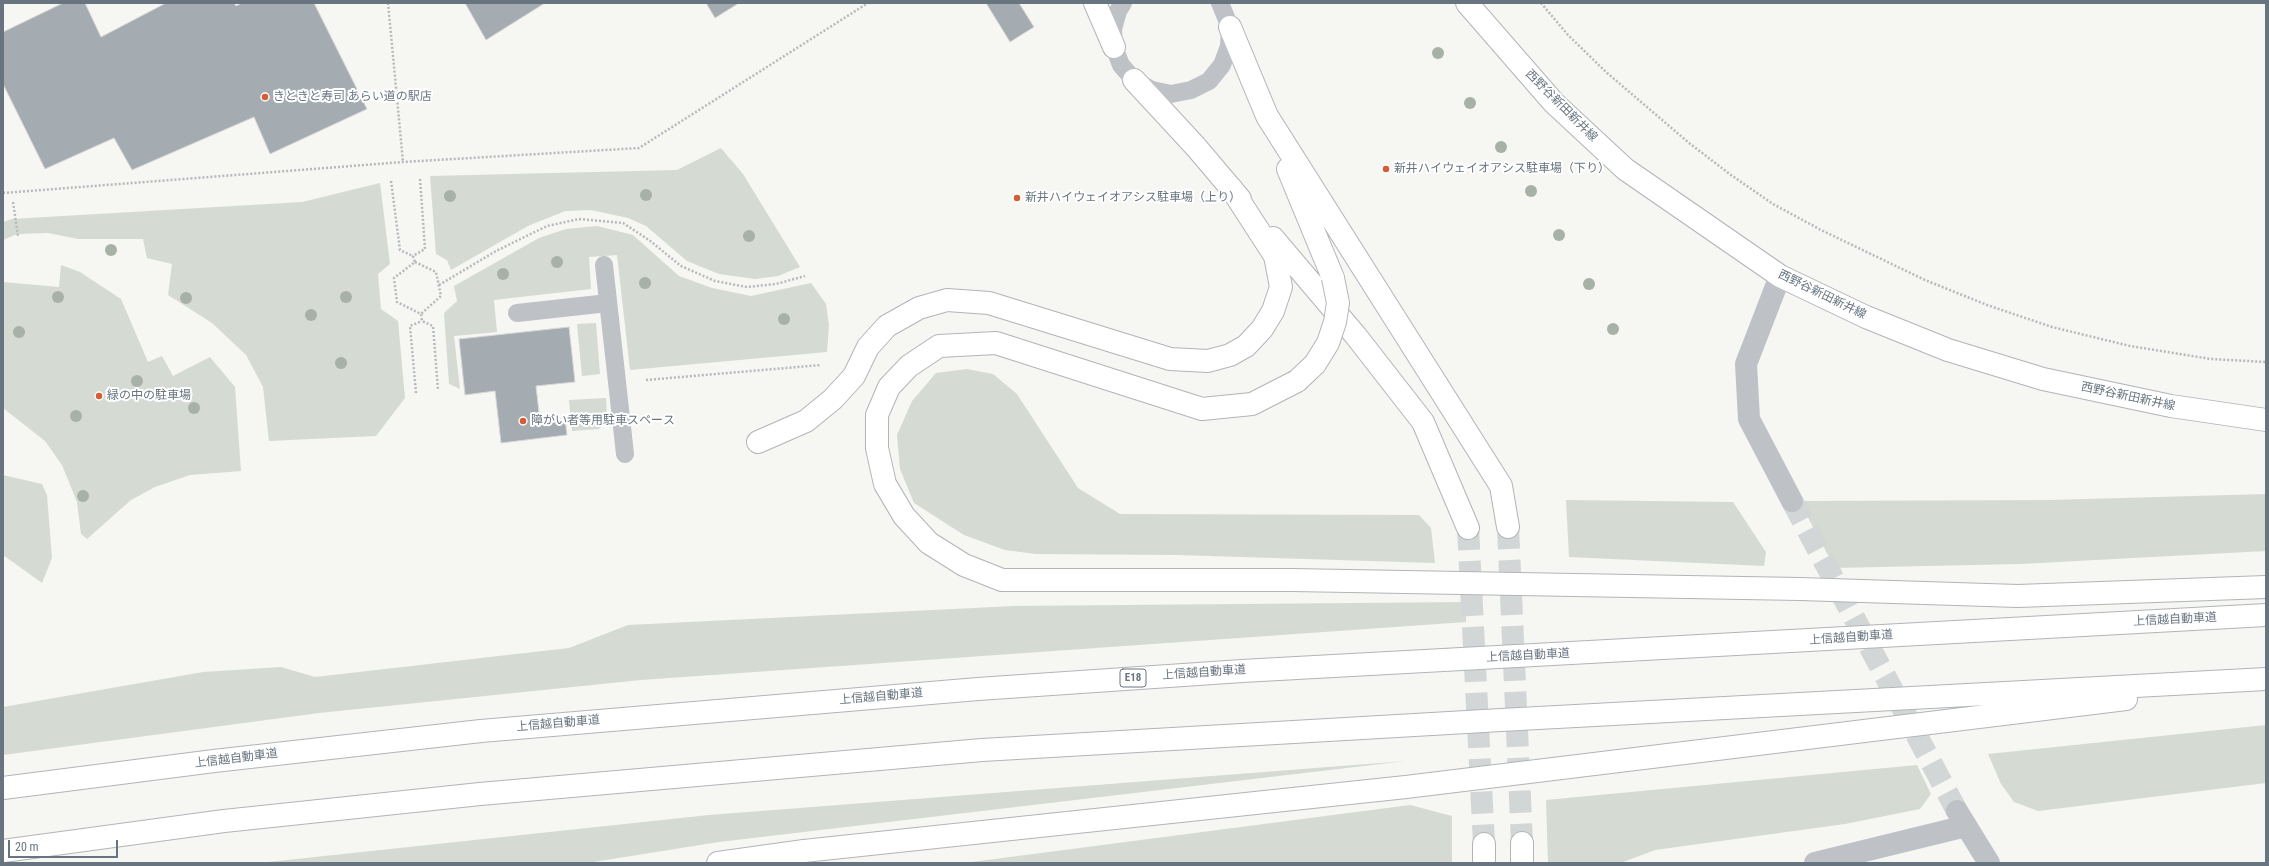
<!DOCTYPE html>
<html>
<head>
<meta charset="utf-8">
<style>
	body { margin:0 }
	#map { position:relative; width:2269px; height:866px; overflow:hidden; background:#f6f6f3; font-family:"Roboto Condensed",sans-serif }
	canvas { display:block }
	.frame { position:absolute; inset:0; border:4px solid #687581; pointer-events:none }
	.scale { position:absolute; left:8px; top:840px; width:110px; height:18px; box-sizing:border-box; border:2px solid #687581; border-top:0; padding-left:5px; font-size:12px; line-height:14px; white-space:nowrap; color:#687581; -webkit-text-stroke:3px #fff; paint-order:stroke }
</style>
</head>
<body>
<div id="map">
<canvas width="2269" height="866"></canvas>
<div class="frame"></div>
<div class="scale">20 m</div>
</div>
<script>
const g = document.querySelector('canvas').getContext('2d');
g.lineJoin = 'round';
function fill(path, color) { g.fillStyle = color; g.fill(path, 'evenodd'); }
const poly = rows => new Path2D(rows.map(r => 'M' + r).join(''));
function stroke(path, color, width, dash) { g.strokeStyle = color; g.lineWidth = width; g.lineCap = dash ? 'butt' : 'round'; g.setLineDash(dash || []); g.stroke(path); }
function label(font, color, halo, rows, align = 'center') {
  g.font = font + ' "Roboto Condensed","Noto Sans JP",sans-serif'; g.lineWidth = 4; g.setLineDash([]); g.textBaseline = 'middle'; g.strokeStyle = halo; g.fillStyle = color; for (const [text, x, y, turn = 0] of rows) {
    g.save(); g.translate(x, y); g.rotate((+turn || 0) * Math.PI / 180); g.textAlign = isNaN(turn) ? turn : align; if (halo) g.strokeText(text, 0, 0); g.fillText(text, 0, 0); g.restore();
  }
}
fill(poly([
	[721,148,743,174,800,267,778,276,755,279,719,274,687,261,646,226,628,218,591,210,565,211,528,226,451,270,447,260,436,254,430,176,677,170],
	[380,183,390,264,378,274,381,309,398,321,405,398,376,436,269,441,263,387,246,355,212,323,168,295,172,264,147,258,143,239,78,239,48,233,17,234,3,240,3,222,12,219,302,202],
	[597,226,633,235,679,276,712,288,751,296,811,283,826,304,829,325,827,352,630,370,617,255,589,257,591,289,494,300,497,332,454,336,460,389,449,384,444,313,457,301,454,286,539,238,566,229],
	[61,265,80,272,121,299,148,362,162,356,173,376,210,357,235,387,241,471,190,475,155,487,131,500,87,539,81,534,77,502,62,465,45,441,3,408,3,282,59,287],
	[596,323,600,374,582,376,577,324],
	[967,369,993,374,1017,394,1078,488,1120,514,1419,515,1431,528,1435,563,1177,555,1036,554,1005,550,964,535,914,503,900,469,897,435,912,401,936,373],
	[606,398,607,421,599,429,572,431,569,400],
	[3,475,42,484,47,495,52,558,42,583,3,555],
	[2266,494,2266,551,2020,564,1835,568,1799,501,2049,500],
	[1566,500,1733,502,1766,552,1764,566,1569,557],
	[1466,602,1466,622,641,680,319,713,3,755,3,707,203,672,281,667,315,677,569,648,628,625,1014,606],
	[2266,725,2266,783,2038,811,2014,802,2001,784,1988,754],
	[1406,761,719,842,587,863,259,863,709,815],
	[1917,765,1931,794,1920,809,1845,824,1655,850,1621,863,1548,863,1546,800],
	[1410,805,1452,816,1452,863,964,863]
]), '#d5dad3');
const building = poly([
	[63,3,85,3,101,37,166,3,234,3,236,6,242,3,314,3,367,109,270,154,254,117,132,170,114,138,45,169,3,84,3,32,63,3],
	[465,3,545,3,486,40,465,3],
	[706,3,739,3,715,18,706,3],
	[986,3,1019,3,1034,27,1010,42,986,3],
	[569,327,575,382,536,386,540,421,565,418,567,435,501,443,495,391,465,395,459,339,569,327]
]);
fill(building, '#a5acb1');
stroke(building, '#d7d7d6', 1);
stroke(poly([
	[1792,501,1957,811]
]), '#d2d6d6', 22, [22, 11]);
stroke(poly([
	[1508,527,1522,843],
	[1468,528,1484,844]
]), '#d2d6d6', 22, [22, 11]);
const secondary = poly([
	[1467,3,1554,103,1625,169,1780,276,1866,317,1948,350,2043,379,2171,406,2266,420]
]);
const motorway = poly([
	[1095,3,1114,47],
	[1230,27,1267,116,1501,486,1508,527],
	[1134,80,1196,147,1240,199],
	[1288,169,1333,278],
	[1273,238,1356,336,1423,422,1468,528],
	[1297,381,1252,404,1202,409,996,343,939,346,909,366,889,387,877,415,877,448,885,484,904,516,929,543,964,565,1002,580,1292,580,1800,589,2018,596,2266,587],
	[758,442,806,421,833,399,854,376,868,347,887,326,919,308,947,300,989,303,1170,359,1208,361,1230,355,1246,346,1262,329,1273,311,1281,287,1275,256,1231,188],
	[3,788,214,761,481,731,978,689,1242,671,2266,615],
	[1522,843,1522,863],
	[3,851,224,821,480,794,982,750,1501,720,2266,679],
	[718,863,804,851,1406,787,2126,699],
	[1484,863,1484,844]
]);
stroke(secondary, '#b0b5b9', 24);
stroke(motorway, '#b1b5b8', 24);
stroke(poly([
	[388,3,403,162],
	[1541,3,1568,35,1606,72,1689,143,1731,175,1773,204,1821,230,1925,280,1987,305,2052,327,2130,346,2211,359,2266,362],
	[420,179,425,249,413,256,415,262,394,278,397,302,421,314,422,321,433,326,438,390],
	[391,181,400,250,413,256],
	[3,193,403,162,639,148,868,3],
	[13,202,18,236],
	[415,262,436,272,441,296,421,314],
	[439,285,496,251,547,226,579,219,623,223,649,240,681,266,715,281,747,287,776,284,805,276],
	[646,380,821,365],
	[416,393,410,326,422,321]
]), '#b6b9bc', 2.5, [2, 2]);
stroke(poly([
	[1123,3,1118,11,1113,29,1114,47,1121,65,1134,80,1152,90,1171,94,1191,90,1209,81,1222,65,1229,46,1230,27,1220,3],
	[604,265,625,454],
	[517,313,608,303]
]), '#bec1c5', 18);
stroke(poly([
	[1815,863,1966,826]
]), '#bec1c5', 22);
stroke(poly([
	[1780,276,1746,364,1749,419,1792,501],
	[1957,811,1989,863]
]), '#bec1c5', 22);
stroke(secondary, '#fff', 22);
stroke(motorway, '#fff', 22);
const motorwayBridge = poly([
	[1297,381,1315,364,1328,343,1335,322,1338,303,1333,278]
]);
stroke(motorwayBridge, '#b1b5b8', 24, []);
stroke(motorwayBridge, '#fff', 22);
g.fillStyle = '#a8b1a5';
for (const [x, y] of [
	[1438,53],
	[1470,103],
	[1501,147],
	[1531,191],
	[646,195],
	[450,196],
	[1559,235],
	[749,236],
	[111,250],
	[557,262],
	[503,274],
	[645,283],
	[1589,284],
	[58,297],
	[346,297],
	[186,298],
	[311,315],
	[784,319],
	[1613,329],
	[19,332],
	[341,363],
	[137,381],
	[194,408],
	[76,416],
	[83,496]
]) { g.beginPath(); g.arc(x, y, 6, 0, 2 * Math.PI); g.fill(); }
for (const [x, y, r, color] of [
	[265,97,4,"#d35d36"],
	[1386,169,4,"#d35d36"],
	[1017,198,4,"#d35d36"],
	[99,396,4,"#d35d36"],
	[523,421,4,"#d35d36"]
]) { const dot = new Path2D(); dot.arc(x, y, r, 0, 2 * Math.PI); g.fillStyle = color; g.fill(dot); stroke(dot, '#fff', 1.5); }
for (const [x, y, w] of [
	[1133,678,26]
]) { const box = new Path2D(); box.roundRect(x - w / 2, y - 9, w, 18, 3); g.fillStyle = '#fff'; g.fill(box); stroke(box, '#687581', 1); }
label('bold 11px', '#687581', null, [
	["E18",1133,678]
]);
label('12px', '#687581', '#fff', [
	["きときと寿司 あらい道の駅店",273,97],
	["新井ハイウェイオアシス駐車場（下り）",1394,169],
	["新井ハイウェイオアシス駐車場（上り）",1025,198],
	["緑の中の駐車場",107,396],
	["障がい者等用駐車スペース",531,421]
], 'left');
label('12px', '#687581', '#fff', [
	["西野谷新田新井線",1561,106,45],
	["西野谷新田新井線",1822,295,26],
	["西野谷新田新井線",2128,397,12],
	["上信越自動車道",2175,620,-3],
	["上信越自動車道",1851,638,-4],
	["上信越自動車道",1528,656,-3],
	["上信越自動車道",1204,673,-4],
	["上信越自動車道",881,697,-5],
	["上信越自動車道",558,724,-5],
	["上信越自動車道",236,759,-7]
]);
</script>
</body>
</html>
